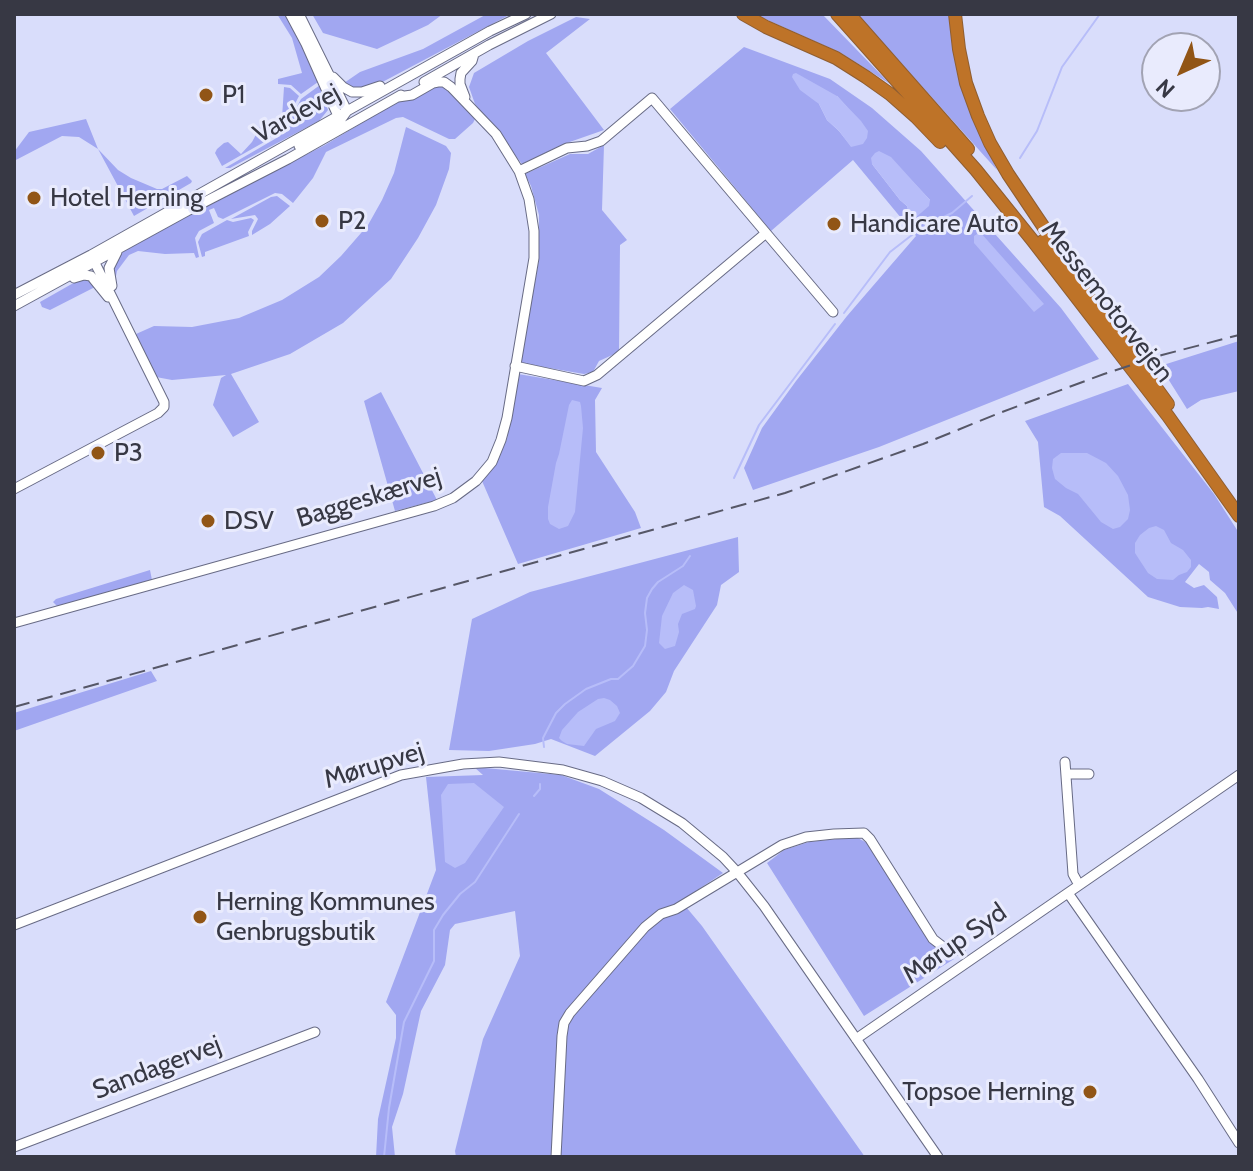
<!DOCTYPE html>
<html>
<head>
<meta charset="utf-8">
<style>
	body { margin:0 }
	#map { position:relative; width:1253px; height:1171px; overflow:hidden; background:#d9ddfb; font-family:Cabin,sans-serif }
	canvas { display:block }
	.frame { position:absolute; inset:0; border:16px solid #373844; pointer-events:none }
	.north { position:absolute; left:1141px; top:32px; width:80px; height:80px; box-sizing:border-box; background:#e9ebfd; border:2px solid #a2a3b3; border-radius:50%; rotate:224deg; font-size:22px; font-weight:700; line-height:32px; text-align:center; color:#373844 }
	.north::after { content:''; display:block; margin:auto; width:28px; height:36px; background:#915516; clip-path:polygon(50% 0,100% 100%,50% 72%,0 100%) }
</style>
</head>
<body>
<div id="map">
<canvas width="1253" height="1171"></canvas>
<div class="frame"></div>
<div class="north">N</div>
</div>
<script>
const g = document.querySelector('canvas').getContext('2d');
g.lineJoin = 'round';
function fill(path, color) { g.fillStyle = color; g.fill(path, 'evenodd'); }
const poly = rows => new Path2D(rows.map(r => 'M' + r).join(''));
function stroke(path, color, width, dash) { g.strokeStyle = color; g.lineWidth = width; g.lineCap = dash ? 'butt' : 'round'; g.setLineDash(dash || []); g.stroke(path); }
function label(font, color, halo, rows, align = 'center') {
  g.font = font + ' Cabin,sans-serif'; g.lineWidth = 6; g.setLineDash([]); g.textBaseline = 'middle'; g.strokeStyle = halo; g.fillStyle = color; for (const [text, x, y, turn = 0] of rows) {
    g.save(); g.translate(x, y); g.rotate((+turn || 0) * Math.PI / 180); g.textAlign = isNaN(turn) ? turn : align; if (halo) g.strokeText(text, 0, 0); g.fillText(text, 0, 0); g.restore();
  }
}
fill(poly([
	[277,14,285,14,305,50,318,82,301,94,291,85,278,84,278,79,302,73,292,38],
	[312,14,443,14,428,25,377,49,323,33],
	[487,14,511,14,373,87,353,88,344,83,360,72,423,49],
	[754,14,822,14,890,84,841,53],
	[857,14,950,14,976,125,997,170],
	[576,17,590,19,546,53,604,130,564,144,522,164,475,104,469,87,474,73,528,41],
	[744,47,830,79,872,108,921,151,1061,308,1099,359,879,447,753,490,744,468,762,428,796,381,847,316,916,236,853,160,771,231,670,109],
	[837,96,847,107,851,146,839,131,827,120,819,104],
	[872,164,912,181,930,200,910,216,907,206,900,200],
	[320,85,328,110,319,121,230,168,225,168,280,136,286,128,301,99],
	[431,86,445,86,474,116,475,119,473,123,455,139,449,139,403,117,396,118,326,152,313,178,293,203,282,194,275,193,223,219,218,217,214,208,209,210,214,223,199,231,195,238,199,257,196,258,194,253,165,254,138,251,129,255,117,271,116,276,112,278,111,268,119,254,192,213,325,145,395,103],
	[284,87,290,88,299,96,284,125,266,141,222,166,215,153,217,149,224,143,228,142,241,154,252,142,260,127,277,131,282,118],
	[86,119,98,149,118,170,131,178,157,189,162,189,187,176,192,181,191,183,134,216,98,149,79,137,62,136,14,161,14,152,29,132],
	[406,127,446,146,451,153,449,169,436,205,418,238,391,279,343,323,290,354,231,374,259,422,233,437,213,405,221,378,226,375,172,380,156,377,136,334,154,326,192,327,239,318,282,300,319,277,341,256,368,225,382,200,394,173],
	[604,145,602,210,627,240,620,245,619,352,599,361,593,372,584,374,520,363,539,260,539,215,531,186,525,174,570,154,588,154],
	[277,196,290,206,270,224,252,235,252,231,258,219,255,215,231,219,271,197],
	[251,218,254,220,248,232,249,236,205,252,205,256,202,257,198,242,202,234,227,220,233,222],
	[84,277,97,286,50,310,42,307,40,302],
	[1239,341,1239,391,1201,400,1187,409,1160,366],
	[518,374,602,388,595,400,596,452,635,512,641,528,518,564,482,481,496,462,507,439],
	[1128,384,1214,494,1239,533,1239,615,1225,593,1210,580,1209,572,1199,564,1185,582,1194,588,1204,585,1217,597,1219,609,1208,607,1202,608,1180,607,1148,597,1060,516,1044,507,1038,442,1025,421],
	[381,392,437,500,395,511,364,401],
	[738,537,739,572,721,585,717,605,674,671,666,692,650,711,595,756,551,739,535,744,489,751,449,750,472,619,530,592],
	[150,570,152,580,61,605,57,606,53,602,56,599],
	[151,671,157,681,14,731,14,713],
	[474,767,561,775,599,789,664,830,723,873,681,901,702,926,865,1157,456,1157,455,1151,483,1039,520,956,515,911,455,924,450,930,445,965,421,1011,403,1094,392,1127,395,1157,376,1157,378,1119,396,1038,396,1015,386,1002,436,870,426,777,483,775],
	[856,837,867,843,937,950,954,959,864,1016,767,863,784,850,809,842]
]), '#a1a7f1');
fill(poly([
	[796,73,837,96,861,121,868,131,867,138,863,144,851,147,839,131,827,120,819,104,800,90,792,77,793,74],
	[879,151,891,157,930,200,929,206,914,219,910,216,907,206,900,200,872,164,871,158,875,153],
	[980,232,1044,304,1034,312,974,243,974,236],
	[572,400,580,402,581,406,583,428,575,512,568,526,559,529,550,524,548,519,548,507,556,463,559,454,569,405],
	[1061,453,1087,453,1106,463,1118,476,1128,495,1130,510,1128,519,1120,527,1113,529,1101,522,1078,494,1066,488,1055,479,1052,468,1053,459],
	[1156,526,1164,530,1171,543,1183,550,1191,560,1191,567,1187,572,1179,575,1173,580,1157,579,1148,573,1135,553,1135,543,1140,535,1149,528],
	[684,585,693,590,696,606,695,609,682,614,678,624,679,632,675,646,665,649,659,643,662,616,673,593],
	[604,698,610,700,617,706,620,713,615,721,596,729,584,746,567,744,562,741,559,738,562,730,578,712,598,699],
	[474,783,504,807,465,863,455,868,445,862,441,795,448,784]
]), '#b7bdf9');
stroke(poly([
	[1020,158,1037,131,1062,67,1100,14],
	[844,313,890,252,921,228,952,213,972,196],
	[734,478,759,425,835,324],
	[544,747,543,738,556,713,565,704,586,689,611,679,618,679,633,666,645,646,647,630,645,613,647,598,652,589,658,582,683,566,690,556],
	[534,796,540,789,540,784],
	[384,1157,389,1108,404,1022,434,961,434,930,443,915,460,894,475,882,519,814]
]), '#b7bdf9', 2);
const minor = poly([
	[290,14,306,44,338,116,342,118],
	[299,14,347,111,339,122,299,146],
	[333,77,343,87,352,92,362,92,380,86],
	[424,82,489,45,551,14],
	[465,97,460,84,460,79,461,73,472,61,474,54],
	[766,233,833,312],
	[74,278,84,275,91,276,108,297],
	[112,286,109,268,117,252],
	[14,295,91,255,347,111,490,31,526,14],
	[14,306,189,210,288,159,401,95],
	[515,366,584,381,597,375,766,233,652,98,601,141,587,146,567,148,519,171],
	[14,489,158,413,164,407,164,402,93,259],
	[14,623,434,506,453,498,476,481,492,462,501,440,507,418,534,258,534,231,529,199,519,171,496,134,451,87,444,82,438,82,433,83,412,95,398,97],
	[1065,762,1073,874,1079,885],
	[1066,774,1089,774],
	[1068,893,1198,1079,1239,1143],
	[14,925,401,775,463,764,499,762,563,770,602,781,641,798,682,823,723,857,737,872,764,906,938,1157],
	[856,1039,1239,775],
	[14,1147,315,1032],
	[556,1157,562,1036,564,1023,570,1013,645,927,661,914,676,909,782,845,806,837,834,834,864,833,870,839,933,939,946,949,960,950]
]);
const highway = poly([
	[743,14,766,27,836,58,866,77,890,94,916,117,940,142],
	[837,14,976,170,1033,241,1168,416,1239,516],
	[849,14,968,149],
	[955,14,959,49,966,83,978,116,990,143,1008,174,1057,247],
	[1043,241,1104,316,1168,404]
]);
stroke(minor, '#686b85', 11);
stroke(highway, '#8f5e32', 14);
stroke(minor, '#fff', 9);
stroke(highway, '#be7328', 12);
stroke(poly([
	[14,707,785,493,923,444,1002,412,1104,374,1162,355,1239,335]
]), '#565767', 2, [16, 8]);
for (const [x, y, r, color] of [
	[206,95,8,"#915516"],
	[34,198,8,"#915516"],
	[322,221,8,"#915516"],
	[834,224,8,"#915516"],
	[98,453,8,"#915516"],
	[208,521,8,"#915516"],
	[200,917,8,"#915516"],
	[1090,1092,8,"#915516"]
]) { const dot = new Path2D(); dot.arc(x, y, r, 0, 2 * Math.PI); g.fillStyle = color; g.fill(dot); stroke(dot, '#e9ebfd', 3); }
label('26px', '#373844', '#e9ebfd', [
	["P1",222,95],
	["Hotel Herning",50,198],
	["P2",338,221],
	["Handicare Auto",850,224],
	["P3",114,453],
	["DSV",224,521],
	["Herning Kommunes",216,902],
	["Genbrugsbutik",216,932],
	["Topsoe Herning",1074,1092,"right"]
], 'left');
label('26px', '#373844', '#e9ebfd', [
	["Vardevej",297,114,-29],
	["Messemotorvejen",1107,302,52],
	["Baggeskærvej",369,498,-17],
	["Mørupvej",374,766,-17],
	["Mørup Syd",955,944,-35],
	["Sandagervej",157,1068,-21]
]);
</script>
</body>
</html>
